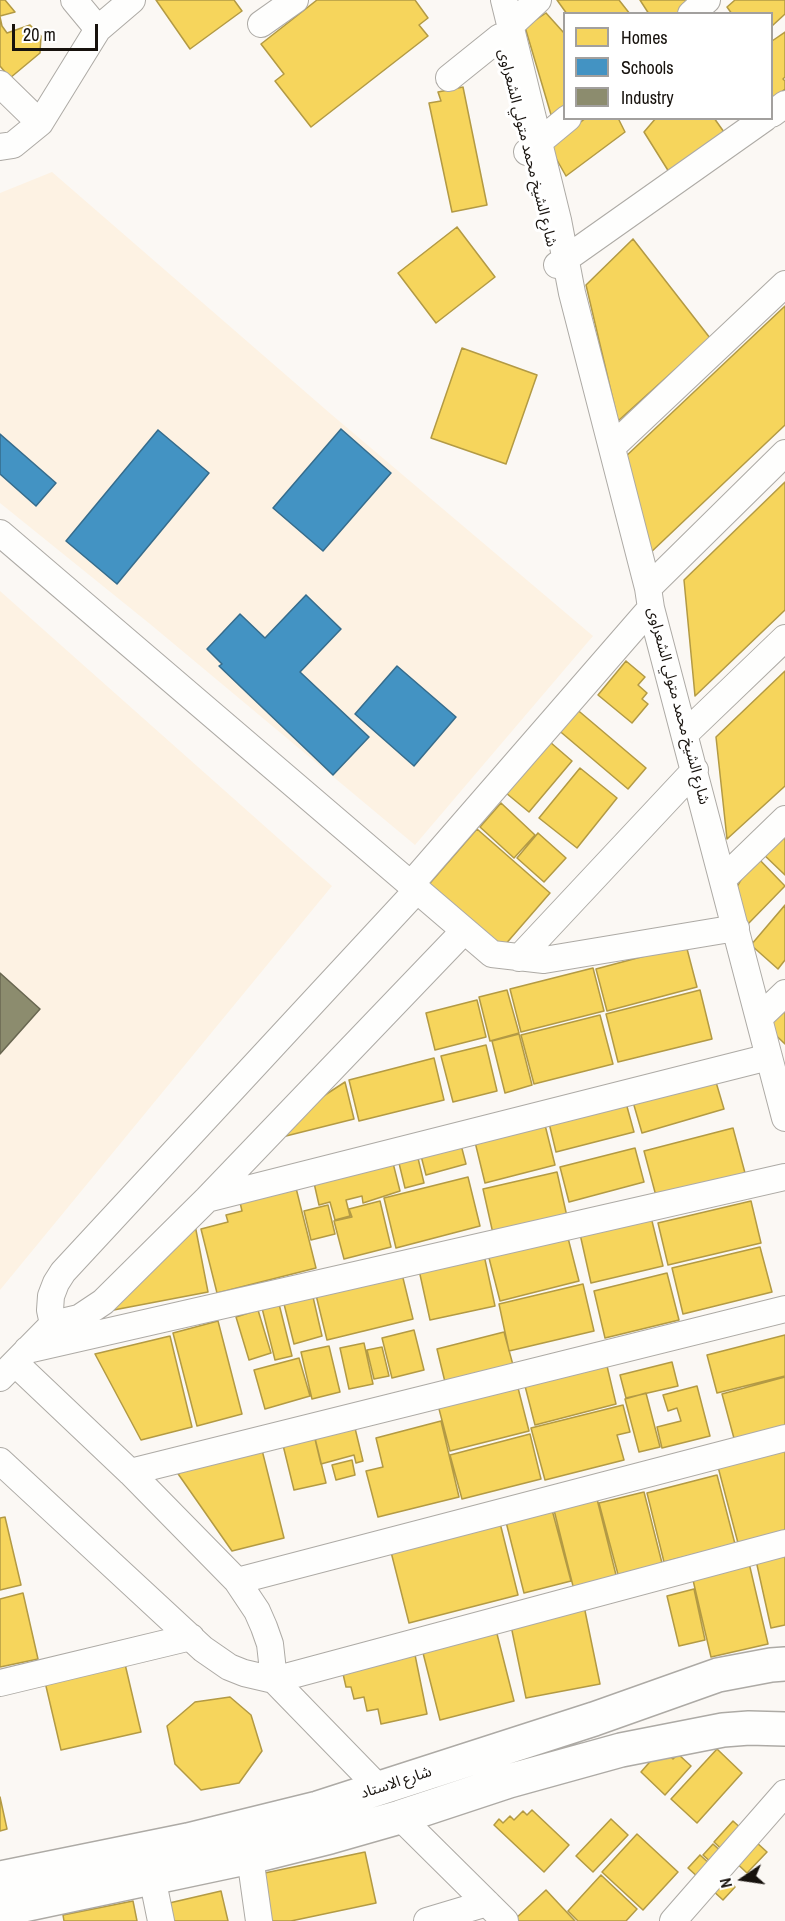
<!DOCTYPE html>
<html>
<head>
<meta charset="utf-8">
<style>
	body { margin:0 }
	#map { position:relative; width:785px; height:1921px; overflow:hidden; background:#fbf8f4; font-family:"Archivo Narrow",sans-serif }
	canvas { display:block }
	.legend { position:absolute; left:563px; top:12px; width:210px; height:108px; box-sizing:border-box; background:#fff; border:2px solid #a2a09e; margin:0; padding:8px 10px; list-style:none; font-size:18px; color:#17120d }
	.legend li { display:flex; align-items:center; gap:12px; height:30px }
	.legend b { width:30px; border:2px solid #a2a09e }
	.north { position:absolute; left:713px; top:1849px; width:60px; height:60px; -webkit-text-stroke:4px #fff; paint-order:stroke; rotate:257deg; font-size:16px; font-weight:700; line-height:24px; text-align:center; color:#17120d }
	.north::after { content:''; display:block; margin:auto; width:21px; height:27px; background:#17120d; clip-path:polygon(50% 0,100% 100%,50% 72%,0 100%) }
	.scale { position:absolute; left:12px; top:24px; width:86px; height:27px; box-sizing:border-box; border:3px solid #17120d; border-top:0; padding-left:8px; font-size:18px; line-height:21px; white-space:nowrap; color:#17120d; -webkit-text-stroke:4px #fff; paint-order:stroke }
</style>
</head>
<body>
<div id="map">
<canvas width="785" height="1921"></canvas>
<ul class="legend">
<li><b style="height:16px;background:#f6d55c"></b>Homes</li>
<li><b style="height:16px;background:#4393c3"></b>Schools</li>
<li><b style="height:16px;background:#8c8c6e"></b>Industry</li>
</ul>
<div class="north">N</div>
<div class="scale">20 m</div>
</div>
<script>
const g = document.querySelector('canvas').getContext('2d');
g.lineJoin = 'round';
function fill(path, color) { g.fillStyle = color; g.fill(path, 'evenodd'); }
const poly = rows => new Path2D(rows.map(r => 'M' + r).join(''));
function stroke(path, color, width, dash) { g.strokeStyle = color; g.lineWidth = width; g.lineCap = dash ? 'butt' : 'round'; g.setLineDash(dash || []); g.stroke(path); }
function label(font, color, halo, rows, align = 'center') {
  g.font = font + ' "Archivo Narrow","Noto Sans Arabic",sans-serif'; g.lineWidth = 6; g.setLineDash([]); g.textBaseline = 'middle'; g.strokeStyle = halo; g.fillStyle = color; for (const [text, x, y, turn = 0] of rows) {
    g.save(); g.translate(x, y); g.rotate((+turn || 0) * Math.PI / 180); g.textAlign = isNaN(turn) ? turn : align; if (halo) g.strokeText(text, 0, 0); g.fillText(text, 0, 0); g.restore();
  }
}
fill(poly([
	[52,172,332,415,593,636,415,845,150,624,0,503,0,193],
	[0,591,332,886,0,1290]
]), '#fdf2e3');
const homes = poly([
	[0,0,5,0,15,12,0,16,0,0],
	[156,0,234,0,242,11,190,49,156,0],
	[317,0,415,0,428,18,419,25,428,36,311,127,275,81,284,74,261,44,317,0],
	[557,0,619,0,630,14,567,14,557,0],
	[640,0,697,0,680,14,649,14,640,0],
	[735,0,785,0,785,14,772,26,772,14,732,14,727,7,735,0],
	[546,13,564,33,564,107,552,118,525,27,546,13],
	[0,17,2,26,7,33,30,25,41,36,40,53,10,78,0,66,0,17],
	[785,32,785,77,783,79,785,81,785,89,772,99,772,41,785,32],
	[463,87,487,205,452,212,429,103,441,101,438,92,463,87],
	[586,118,618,118,625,132,566,176,549,146,586,118],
	[714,118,724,132,669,172,644,132,656,118,714,118],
	[457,227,495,277,436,323,398,273,457,227],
	[633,239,710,338,618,421,586,285,633,239],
	[785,306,785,425,648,555,623,459,785,306],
	[462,348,537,375,506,464,431,438,462,348],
	[785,482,785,610,695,696,684,580,785,482],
	[626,661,645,677,638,685,647,693,642,699,648,704,632,723,598,695,626,661],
	[785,671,785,786,727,839,716,737,785,671],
	[574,707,646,768,628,789,556,728,574,707],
	[543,736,572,761,529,812,500,788,543,736],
	[580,768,617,798,577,848,539,818,580,768],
	[501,803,535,835,514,858,480,827,501,803],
	[785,826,785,875,761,852,785,826],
	[477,829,550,893,497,954,424,890,477,829],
	[538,833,566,858,544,882,517,858,538,833],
	[755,855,785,886,747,925,732,896,755,855],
	[785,905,785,960,778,969,751,945,785,905],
	[686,945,697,987,607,1011,596,969,686,945],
	[593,968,604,1011,521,1032,510,989,593,968],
	[507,990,519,1033,490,1041,479,997,507,990],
	[700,990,712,1039,618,1062,606,1014,700,990],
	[477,1000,486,1037,435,1050,426,1013,477,1000],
	[785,1002,785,1044,764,1024,785,1002],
	[600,1015,613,1064,534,1084,521,1035,600,1015],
	[519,1034,532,1085,505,1093,492,1041,519,1034],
	[486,1045,497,1091,453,1102,441,1056,486,1045],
	[434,1058,444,1100,359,1121,349,1080,434,1058],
	[713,1072,724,1109,642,1133,631,1095,713,1072],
	[345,1082,354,1119,282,1137,282,1123,345,1082],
	[626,1103,634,1132,556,1152,549,1123,626,1103],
	[545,1125,555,1165,485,1183,475,1142,545,1125],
	[733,1128,745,1173,656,1196,644,1151,733,1128],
	[460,1141,466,1164,426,1175,420,1152,460,1141],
	[635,1148,644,1182,569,1202,560,1167,635,1148],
	[417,1154,424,1183,405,1188,398,1159,417,1154],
	[393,1163,400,1191,363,1203,362,1196,346,1200,350,1216,335,1220,330,1202,319,1205,314,1183,393,1163],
	[557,1172,568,1221,494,1238,483,1189,557,1172],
	[468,1177,480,1226,396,1248,384,1198,468,1177],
	[295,1184,316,1268,217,1293,201,1229,228,1222,226,1215,242,1211,239,1198,295,1184],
	[380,1201,391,1247,344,1259,334,1221,352,1217,349,1209,380,1201],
	[751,1201,761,1243,668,1265,658,1223,751,1201],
	[328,1205,335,1234,311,1240,304,1211,328,1205],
	[651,1217,663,1266,591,1283,580,1234,651,1217],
	[195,1225,208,1292,98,1313,195,1225],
	[567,1234,579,1281,500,1301,488,1254,567,1234],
	[760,1247,772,1292,683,1314,672,1268,760,1247],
	[484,1255,495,1306,430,1320,419,1270,484,1255],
	[667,1273,679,1320,605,1338,594,1291,667,1273],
	[402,1274,413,1319,327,1340,316,1295,402,1274],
	[583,1284,594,1331,509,1351,499,1304,583,1284],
	[313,1297,322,1336,294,1344,284,1304,313,1297],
	[279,1304,292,1356,275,1360,262,1308,279,1304],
	[258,1310,271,1353,249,1360,236,1317,258,1310],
	[218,1321,242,1414,197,1426,173,1333,218,1321],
	[414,1330,424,1370,392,1378,382,1338,414,1330],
	[504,1332,513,1365,445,1382,437,1349,504,1332],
	[785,1335,785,1376,717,1393,707,1355,785,1335],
	[170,1336,192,1427,141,1440,95,1354,170,1336],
	[364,1343,373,1384,349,1389,340,1348,364,1343],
	[329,1346,340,1392,312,1399,301,1352,329,1346],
	[382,1347,389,1376,374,1379,367,1350,382,1347],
	[299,1358,310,1396,265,1409,254,1370,299,1358],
	[672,1362,678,1386,626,1398,620,1375,672,1362],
	[607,1366,616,1404,535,1425,525,1386,607,1366],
	[785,1377,785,1429,735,1442,722,1394,785,1377],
	[517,1384,529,1431,450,1451,438,1405,517,1384],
	[697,1386,710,1436,662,1448,657,1427,681,1421,677,1408,668,1411,663,1395,697,1386],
	[646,1393,660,1447,639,1452,625,1399,646,1393],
	[623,1405,630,1432,617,1435,624,1460,545,1480,531,1428,623,1405],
	[441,1421,459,1497,378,1517,366,1471,383,1467,376,1438,441,1421],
	[354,1424,363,1461,356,1463,354,1455,321,1464,314,1435,354,1424],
	[313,1430,326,1483,294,1490,281,1437,313,1430],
	[530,1434,541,1479,462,1499,450,1455,530,1434],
	[261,1446,284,1538,232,1551,174,1468,261,1446],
	[785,1446,785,1531,738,1543,717,1463,785,1446],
	[352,1460,355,1475,336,1480,332,1465,352,1460],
	[717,1475,735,1544,664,1562,647,1493,717,1475],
	[644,1492,664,1571,620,1582,599,1503,644,1492],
	[597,1499,617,1579,574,1590,554,1510,597,1499],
	[551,1506,571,1581,524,1593,505,1518,551,1506],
	[5,1517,21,1585,0,1590,0,1518,5,1517],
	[499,1519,518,1595,409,1623,390,1548,499,1519],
	[785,1549,785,1625,771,1628,755,1556,785,1549],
	[749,1563,768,1644,711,1657,693,1580,749,1563],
	[694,1589,705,1640,679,1646,667,1596,694,1589],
	[23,1593,38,1659,0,1667,0,1599,23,1593],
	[584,1606,600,1684,526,1698,510,1621,584,1606],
	[495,1626,514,1701,440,1720,421,1645,495,1626],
	[414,1650,427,1714,381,1724,378,1709,367,1711,364,1697,354,1699,351,1687,346,1687,341,1665,414,1650],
	[125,1664,141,1732,61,1750,45,1682,125,1664],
	[230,1697,251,1715,262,1751,239,1783,201,1790,175,1764,167,1726,195,1702,230,1697],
	[662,1748,673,1759,678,1754,691,1766,665,1795,641,1772,662,1748],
	[717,1749,742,1773,697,1823,671,1799,717,1749],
	[0,1797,7,1829,0,1831,0,1797],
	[532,1810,569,1845,544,1872,494,1825,499,1819,503,1823,510,1816,514,1820,523,1811,527,1815,532,1810],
	[611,1819,628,1835,593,1872,576,1856,611,1819],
	[733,1821,767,1852,747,1873,714,1842,733,1821],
	[637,1834,678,1872,643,1910,602,1872,637,1834],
	[713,1844,735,1864,725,1875,703,1855,713,1844],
	[365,1852,376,1903,291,1921,270,1921,260,1874,365,1852],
	[700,1855,735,1887,723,1900,688,1868,700,1855],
	[601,1875,637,1909,626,1921,578,1921,568,1911,601,1875],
	[546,1890,575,1921,513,1921,546,1890],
	[221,1891,228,1921,169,1921,165,1904,221,1891],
	[133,1901,137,1921,64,1921,63,1915,133,1901]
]);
fill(homes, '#f6d55c');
stroke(homes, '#b39a44', 1.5);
const schools = poly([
	[341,429,391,473,323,551,273,508,341,429],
	[158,430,209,473,117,584,66,541,158,430],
	[0,434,56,483,36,506,0,474,0,434],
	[306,595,341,629,300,672,369,737,333,775,219,666,222,664,207,649,240,614,265,638,306,595],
	[397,666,456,717,414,766,355,714,397,666]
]);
fill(schools, '#4393c3');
stroke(schools, '#366c8c', 1.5);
const industry = poly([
	[0,973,40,1009,0,1054,0,973]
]);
fill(industry, '#8c8c6e');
stroke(industry, '#696751', 1.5);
const minor = poly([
	[74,0,98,29],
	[504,0,558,220,572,293,648,588,651,608,785,1118],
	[691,14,707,0],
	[261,24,295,0],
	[511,25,538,0],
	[449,78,500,37],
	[0,84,40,123],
	[772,114,785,104],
	[0,147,13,145,40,123,98,29,132,0],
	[527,152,568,118],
	[557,265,765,118],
	[612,447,785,284],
	[0,533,492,954,544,960,736,928],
	[648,588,785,453],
	[686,733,785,638],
	[723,879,785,819],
	[412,883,651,608],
	[519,958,695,770],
	[759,1018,785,993],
	[207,1199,769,1057],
	[53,1324,50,1310,51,1296,56,1283,63,1272,418,889],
	[27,1350,785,1177],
	[15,1363,130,1472,237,1581,257,1611,264,1627,270,1644,274,1680,380,1789],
	[0,1378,53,1324,79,1318,103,1302,207,1199,464,931],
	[0,1461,203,1649,229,1667,244,1673,274,1680,785,1543],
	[130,1472,785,1309],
	[237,1581,785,1438],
	[0,1683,191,1637],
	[400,1817,505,1921],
	[250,1857,259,1921],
	[152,1877,161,1921],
	[427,1921,487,1903],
	[673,1921,785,1793]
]);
const secondary = poly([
	[0,1878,188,1840,318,1808,594,1719,718,1675,771,1665,785,1664],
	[0,1910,250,1857,330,1837,400,1817,509,1781,621,1750,723,1730,749,1728,785,1729]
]);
stroke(minor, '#adaaa5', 28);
stroke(secondary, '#adaaa5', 36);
stroke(minor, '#fefefd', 26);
stroke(secondary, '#fefefd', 33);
label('15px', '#17120d', '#fff', [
	["شارع الشيخ محمد متولي الشعراوى",527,148,76],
	["شارع الشيخ محمد متولي الشعراوى",678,706,75],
	["شارع الاستاد",396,1783,-18]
]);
</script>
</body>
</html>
